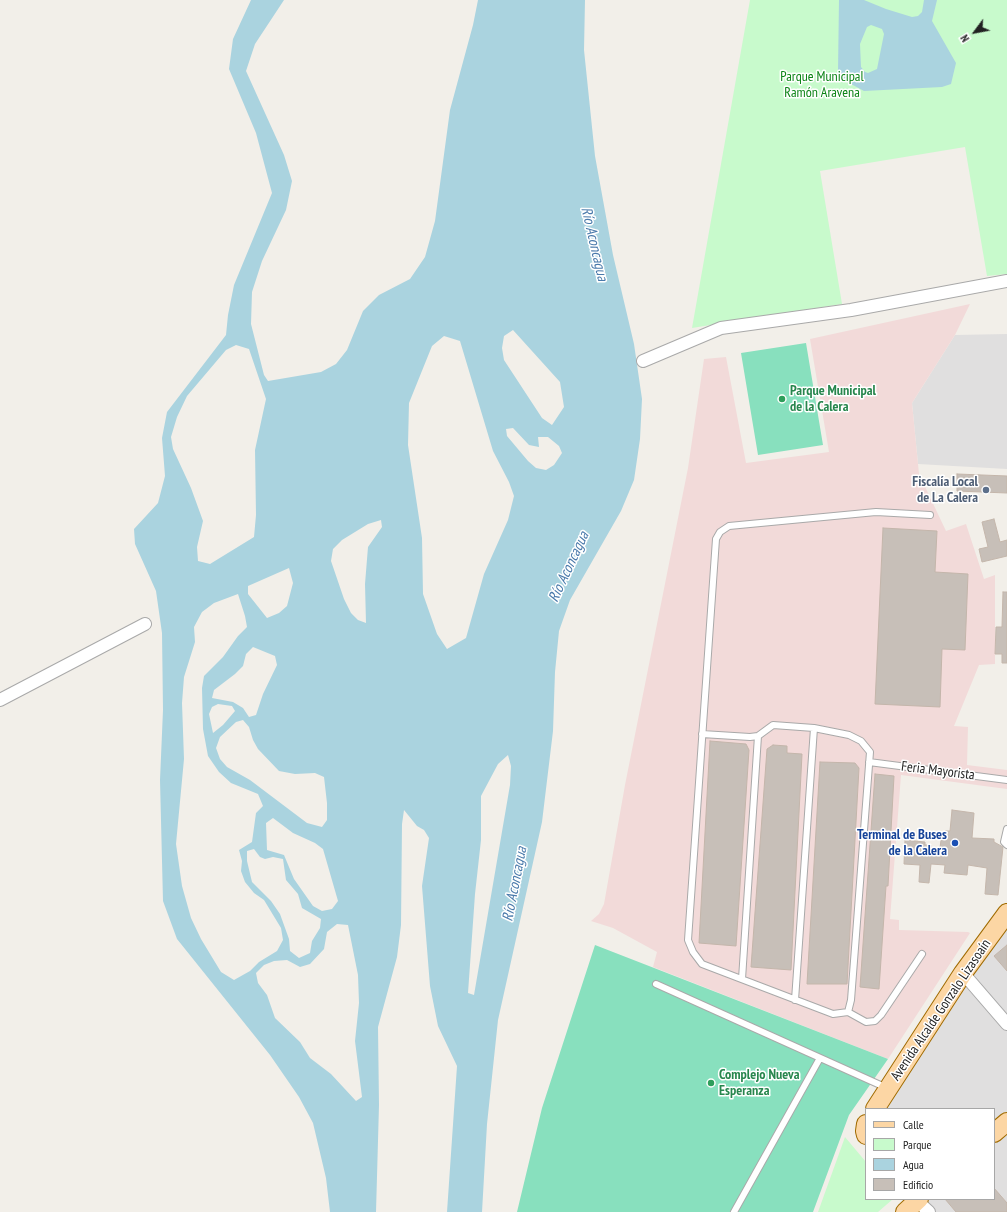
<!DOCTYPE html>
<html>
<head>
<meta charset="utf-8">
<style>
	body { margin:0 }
	#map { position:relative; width:1007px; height:1212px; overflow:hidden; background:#f2efe9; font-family:"PT Sans Narrow",sans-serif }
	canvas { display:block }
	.legend { position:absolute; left:865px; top:1108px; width:130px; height:92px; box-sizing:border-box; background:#fff; border:1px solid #a7a7a7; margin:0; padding:5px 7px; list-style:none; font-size:12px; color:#222 }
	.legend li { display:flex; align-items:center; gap:8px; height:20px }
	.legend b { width:20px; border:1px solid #a7a7a7 }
	.north { position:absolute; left:955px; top:12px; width:40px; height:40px; -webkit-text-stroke:3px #fff; paint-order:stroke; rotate:238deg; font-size:11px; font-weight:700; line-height:16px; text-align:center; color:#222 }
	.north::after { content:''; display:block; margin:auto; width:14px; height:18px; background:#222; clip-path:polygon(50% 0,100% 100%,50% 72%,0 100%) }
</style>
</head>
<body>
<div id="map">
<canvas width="1007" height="1212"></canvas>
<ul class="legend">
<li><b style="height:5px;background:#fcd6a4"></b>Calle</li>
<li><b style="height:11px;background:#c8facc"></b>Parque</li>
<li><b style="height:11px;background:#aad3df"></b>Agua</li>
<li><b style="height:11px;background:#c7bfb8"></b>Edificio</li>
</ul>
<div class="north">N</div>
</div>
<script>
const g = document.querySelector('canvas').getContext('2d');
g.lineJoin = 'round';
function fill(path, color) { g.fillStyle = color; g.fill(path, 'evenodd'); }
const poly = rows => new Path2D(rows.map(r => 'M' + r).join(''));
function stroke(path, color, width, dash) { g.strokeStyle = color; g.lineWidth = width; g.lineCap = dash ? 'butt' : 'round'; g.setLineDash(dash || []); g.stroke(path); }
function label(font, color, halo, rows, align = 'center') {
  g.font = font + ' "PT Sans Narrow",sans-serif'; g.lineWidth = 3; g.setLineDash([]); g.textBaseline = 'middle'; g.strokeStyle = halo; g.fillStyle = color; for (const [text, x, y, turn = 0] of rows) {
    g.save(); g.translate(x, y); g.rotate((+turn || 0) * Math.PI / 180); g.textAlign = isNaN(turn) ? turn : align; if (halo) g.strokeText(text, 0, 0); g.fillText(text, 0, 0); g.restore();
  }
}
fill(poly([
	[1007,334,1007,469,918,464,912,403,955,335],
	[1007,921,1007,1212,936,1212,925,1199,994,1199,994,1109,887,1109]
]), '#e0dfdf');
fill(poly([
	[970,304,955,335,912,403,919,474,946,531,966,524,984,579,995,575,995,664,979,665,954,726,968,727,967,765,1007,770,1007,789,901,775,890,919,899,920,899,930,968,932,970,933,888,1059,653,967,657,952,613,928,591,921,599,914,604,904,625,785,688,468,704,359,726,357,746,463,829,452,810,339]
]), '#f2dad9');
fill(poly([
	[750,0,1007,0,1007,274,987,276,965,147,820,171,842,304,692,328],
	[845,1137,866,1162,866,1199,893,1199,878,1212,818,1212]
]), '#c8facc');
fill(poly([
	[806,343,823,445,758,455,741,353],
	[595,945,888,1059,849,1115,813,1212,517,1212,542,1108]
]), '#88e0be');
fill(poly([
	[251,0,284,0,255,44,246,71,284,155,292,181,286,210,262,261,252,292,251,324,264,375,268,381,321,372,336,364,347,350,363,311,379,295,410,279,425,257,435,221,450,110,473,25,478,0,585,0,584,50,595,156,613,255,634,344,642,399,640,439,634,480,621,511,570,600,559,631,555,672,553,731,542,822,498,1020,487,1124,482,1212,447,1212,457,1066,438,1026,430,986,422,886,429,838,424,830,417,826,404,810,402,824,401,925,397,957,378,1027,379,1105,376,1212,330,1212,326,1178,313,1123,299,1097,270,1055,177,939,163,901,160,780,163,710,162,633,156,591,135,544,134,529,158,503,165,476,162,438,167,412,226,335,228,315,234,285,272,193,256,133,229,69,233,39],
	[513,330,560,382,564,407,552,425,542,418,504,360,502,348,504,336],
	[444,336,460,341,493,451,509,482,514,496,508,520,484,574,466,638,447,649,437,634,423,594,422,538,408,445,409,403,432,346],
	[236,345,249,349,266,399,255,450,256,515,254,537,210,564,198,561,197,547,203,521,191,488,173,449,171,437,177,417,187,396,226,350],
	[513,428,529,445,539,447,538,437,548,437,559,446,562,453,554,465,546,470,536,468,528,461,507,436,506,429],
	[381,520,382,527,368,547,365,584,366,623,358,620,351,613,344,599,331,561,333,549,342,540,368,524],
	[289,568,293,583,287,606,279,613,267,618,248,594,248,586],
	[238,594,245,616,247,627,238,636,223,657,204,676,202,688,203,729,208,756,219,772,231,783,258,794,263,806,256,813,252,842,239,850,242,861,241,871,245,882,254,893,264,900,281,928,283,940,277,951,259,962,250,971,234,980,221,972,201,939,191,918,182,886,176,844,184,759,182,703,184,677,195,642,194,627,202,612,214,603],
	[253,647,275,656,277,665,263,694,256,715,249,717,243,708,233,702,212,698,214,690,235,674,243,666,246,654],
	[218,704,232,706,235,711,223,725,213,733,209,714,212,707],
	[243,720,249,727,253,740,258,749,279,771,295,774,315,773,324,777,327,803,327,820,322,827,307,823,250,780,227,767,220,759,216,748,220,737,236,722],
	[508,755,511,766,510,785,474,995,468,993,475,894,481,840,481,796,498,764],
	[273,818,293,833,315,843,323,849,338,901,332,909,322,911,313,906,294,879,284,855,267,850,266,823],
	[254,849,260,857,265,859,273,857,283,859,286,880,298,894,302,908,321,919,320,928,312,941,310,953,299,958,290,951,289,939,280,914,271,901,252,882,247,861,247,851],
	[337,924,348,925,358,975,359,1003,355,1041,362,1097,356,1101,331,1074,310,1058,300,1042,275,1018,267,995,258,983,256,973,264,965,274,961,287,960,300,967,310,964,324,949,327,932],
	[839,0,864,0,886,9,912,17,918,16,922,12,924,0,937,0,932,21,956,63,951,84,942,87,864,91,840,78,838,71],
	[871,25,882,29,884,34,877,69,868,73,865,72,861,67,860,44,867,27]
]), '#aad3df');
const building = poly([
	[957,474,1007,476,1007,493,957,491,957,474],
	[994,519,1000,542,1007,540,1007,556,982,562,979,549,988,547,982,522,994,519],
	[883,528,937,531,935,572,968,574,965,650,942,649,940,707,875,704,883,528],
	[1003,592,1007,592,1007,663,1002,663,1002,654,995,654,996,627,1002,627,1003,592],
	[710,741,746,744,749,750,736,946,699,943,710,741],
	[773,745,787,746,787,753,802,754,791,970,751,967,767,749,773,745],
	[820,762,855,763,859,768,847,984,807,984,820,762],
	[875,774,894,776,888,886,886,886,879,989,860,987,875,774],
	[952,810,974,813,972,838,994,839,994,842,1003,847,998,895,985,894,987,868,968,865,967,875,944,873,945,865,931,864,929,883,919,882,920,865,904,864,905,840,925,842,925,845,931,845,931,848,940,848,941,840,944,840,945,831,950,831,952,810],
	[1007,945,1007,971,994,956,1007,945],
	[994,1188,1007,1203,1007,1212,956,1212,945,1199,994,1199,994,1188]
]);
fill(building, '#c7bfb8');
stroke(building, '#c4b6ab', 1);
const service = poly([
	[702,734,750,737,758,736,773,725,814,728,849,735,861,741,870,752,851,1000,848,1012],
	[869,762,1007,780],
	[1007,829,1004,842,1007,845],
	[922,954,881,1015,875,1021,866,1022,848,1012,833,1014,702,964,693,952,688,940,716,539,720,532,729,526,876,512,930,515],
	[742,979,758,736],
	[656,984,887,1088],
	[795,1000,814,728],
	[734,1212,820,1058]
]);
const minor = poly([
	[643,361,721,328,851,310,1007,281],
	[0,700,145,624],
	[963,973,1007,1024],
	[917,1201,929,1212]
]);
const primary = poly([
	[875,1109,963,973,1007,913],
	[866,1124,865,1131,866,1135],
	[994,1133,1007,1122],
	[905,1212,919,1199]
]);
stroke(service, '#a9a9a9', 8);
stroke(minor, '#a9a9a9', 14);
stroke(primary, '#a06b00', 20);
stroke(service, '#fff', 6);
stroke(minor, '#fff', 12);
stroke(primary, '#fcd6a4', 18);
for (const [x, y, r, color] of [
	[782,399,4,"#2e9e5b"],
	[986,490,4,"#5c6f8a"],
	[955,843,4,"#1a4fb4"],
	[711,1083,4,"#2e9e5b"]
]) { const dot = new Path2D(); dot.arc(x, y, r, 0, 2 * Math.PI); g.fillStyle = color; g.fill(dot); stroke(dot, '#fff', 1.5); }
label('14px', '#0c8416', '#fff', [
	["Parque Municipal",822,77],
	["Ramón Aravena",822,93]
]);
label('bold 14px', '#27864d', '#fff', [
	["Parque Municipal",790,391],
	["de la Calera",790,407],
	["Complejo Nueva",719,1075],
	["Esperanza",719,1091]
], 'left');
label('bold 14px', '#4e5e75', '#fff', [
	["Fiscalía Local",978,482],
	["de La Calera",978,498]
], 'right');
label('14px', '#222', '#fff', [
	["Feria Mayorista",938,771,7],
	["Avenida Alcalde Gonzalo Lizasoaín",941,1010,-56]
]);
label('bold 14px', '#164399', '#fff', [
	["Terminal de Buses",947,835],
	["de la Calera",947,851]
], 'right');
label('italic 15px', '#4a7aab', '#fff', [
	["Río Aconcagua",594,244,77],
	["Río Aconcagua",569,567,-65],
	["Río Aconcagua",515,884,-79]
]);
</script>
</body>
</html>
